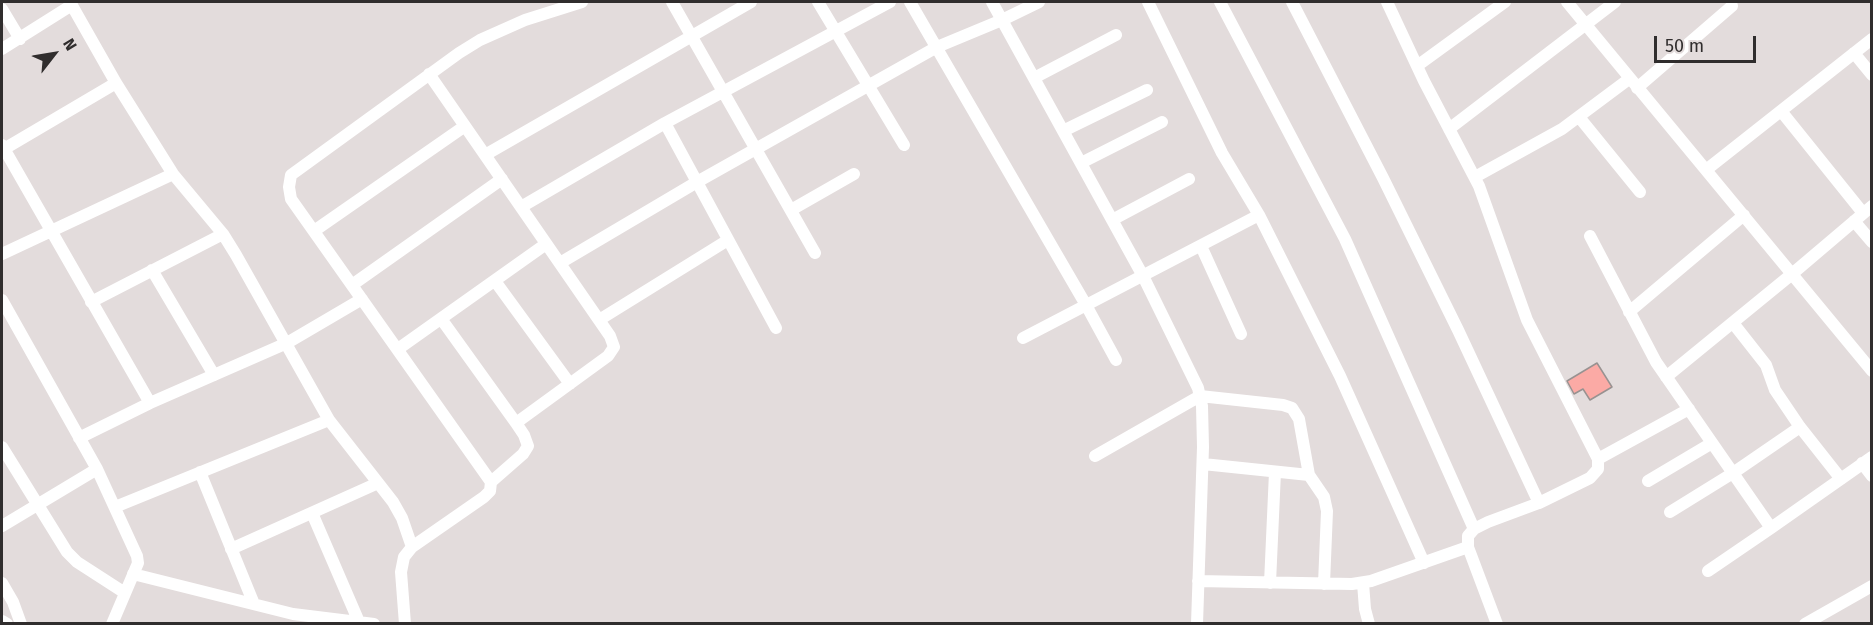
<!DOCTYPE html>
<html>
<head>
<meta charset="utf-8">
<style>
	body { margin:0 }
	#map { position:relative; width:1873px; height:625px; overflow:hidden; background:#e3dcdc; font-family:"Fira Sans",sans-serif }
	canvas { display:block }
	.frame { position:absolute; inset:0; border:3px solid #302d2d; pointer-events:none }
	.north { position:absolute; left:24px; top:24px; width:60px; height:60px; -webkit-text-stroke:4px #e3dcdc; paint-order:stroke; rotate:59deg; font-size:16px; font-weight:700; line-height:24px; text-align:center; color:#302d2d }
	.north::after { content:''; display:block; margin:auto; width:21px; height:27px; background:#302d2d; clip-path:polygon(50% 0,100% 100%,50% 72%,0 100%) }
	.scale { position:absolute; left:1654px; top:36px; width:102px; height:27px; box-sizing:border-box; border:3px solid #302d2d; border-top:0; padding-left:8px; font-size:18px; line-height:21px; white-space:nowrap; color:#302d2d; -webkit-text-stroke:4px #e3dcdc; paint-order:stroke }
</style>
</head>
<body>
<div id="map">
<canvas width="1873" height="625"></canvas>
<div class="frame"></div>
<div class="north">N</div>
<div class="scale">50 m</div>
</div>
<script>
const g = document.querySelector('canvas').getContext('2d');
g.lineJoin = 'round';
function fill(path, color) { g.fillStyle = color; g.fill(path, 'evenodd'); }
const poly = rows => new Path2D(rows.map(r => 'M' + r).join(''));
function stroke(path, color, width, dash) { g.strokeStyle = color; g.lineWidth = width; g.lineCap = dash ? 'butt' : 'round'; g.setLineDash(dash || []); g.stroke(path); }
const building = poly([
	[1597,363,1612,387,1590,400,1583,389,1574,394,1567,381,1597,363]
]);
fill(building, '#fbaaa5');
stroke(building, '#989291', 1.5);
stroke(poly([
	[70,2,116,83,173,174,223,234,236,255,329,420,393,502,402,518,412,547],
	[672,2,815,253],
	[818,2,904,145],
	[910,2,1086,305,1116,360],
	[992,2,1143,276,1198,388,1202,406,1203,447,1197,624],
	[1148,2,1222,153,1259,215,1340,376,1424,563],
	[1220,2,1345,239,1474,529],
	[1292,2,1383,178,1458,330,1539,503],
	[1387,2,1424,81,1479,186,1527,320,1598,459,1598,469,1590,478,1539,503,1488,522,1474,529,1468,536,1468,547,1497,624],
	[1567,2,1872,371],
	[2,9,20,39],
	[2,49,72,5],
	[1854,53,1872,75],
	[1417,66,1505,2],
	[429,74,610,336,614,347,608,356,516,423],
	[1034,78,1116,35],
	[1637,88,1732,6],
	[1781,111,1863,213],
	[1579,117,1640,192],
	[665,123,776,328],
	[1449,129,1615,2],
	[1063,131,1147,90],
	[2,145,150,403],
	[4,149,116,83],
	[485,155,751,2],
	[1081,163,1162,122],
	[1706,170,1872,39],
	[1475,177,1562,129,1629,79],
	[521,207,665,123,890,2],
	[791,210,854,174],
	[1112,220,1189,179],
	[1854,221,1872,242],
	[314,231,465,126],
	[1590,236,1656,362,1771,528],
	[1201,246,1241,334],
	[2,254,173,174],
	[560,263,697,182,937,47,1002,20,1039,2],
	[152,270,214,375],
	[495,281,570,384],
	[352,285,502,179],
	[2,300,97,469,137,556,138,563,112,624],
	[91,302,223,234],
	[1629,312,1744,215],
	[442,320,516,423,524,435,528,446,523,454,491,482],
	[599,320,728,240],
	[1733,323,1766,365,1775,390,1800,427,1841,479],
	[1023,338,1259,215],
	[398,349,546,244],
	[1666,377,1792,274,1872,206],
	[79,438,150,403,287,343,362,299],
	[2,447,67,552,77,562,125,593],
	[1095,456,1200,396,1283,405,1292,408,1299,419,1309,475,1324,497,1327,511,1324,584],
	[1598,459,1689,409],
	[1862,463,1872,476],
	[1203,464,1309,475],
	[200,472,254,604],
	[1648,481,1712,443],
	[115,507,329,420],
	[1670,512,1733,473,1800,427],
	[312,513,359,622],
	[2,526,97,469],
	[231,549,378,483],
	[1708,571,1771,528,1872,457],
	[133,574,293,614,374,624],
	[1198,581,1352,584,1371,581,1468,547],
	[2,583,13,602,21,624],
	[1270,583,1275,472],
	[1363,583,1365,609,1369,624],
	[2,621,7,624],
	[405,624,401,572,404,557,412,547,484,497,490,491,491,482,291,199,289,187,291,175,459,53,480,40,525,20,582,2],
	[1805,624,1872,586]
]), '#fff', 12);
</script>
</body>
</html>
